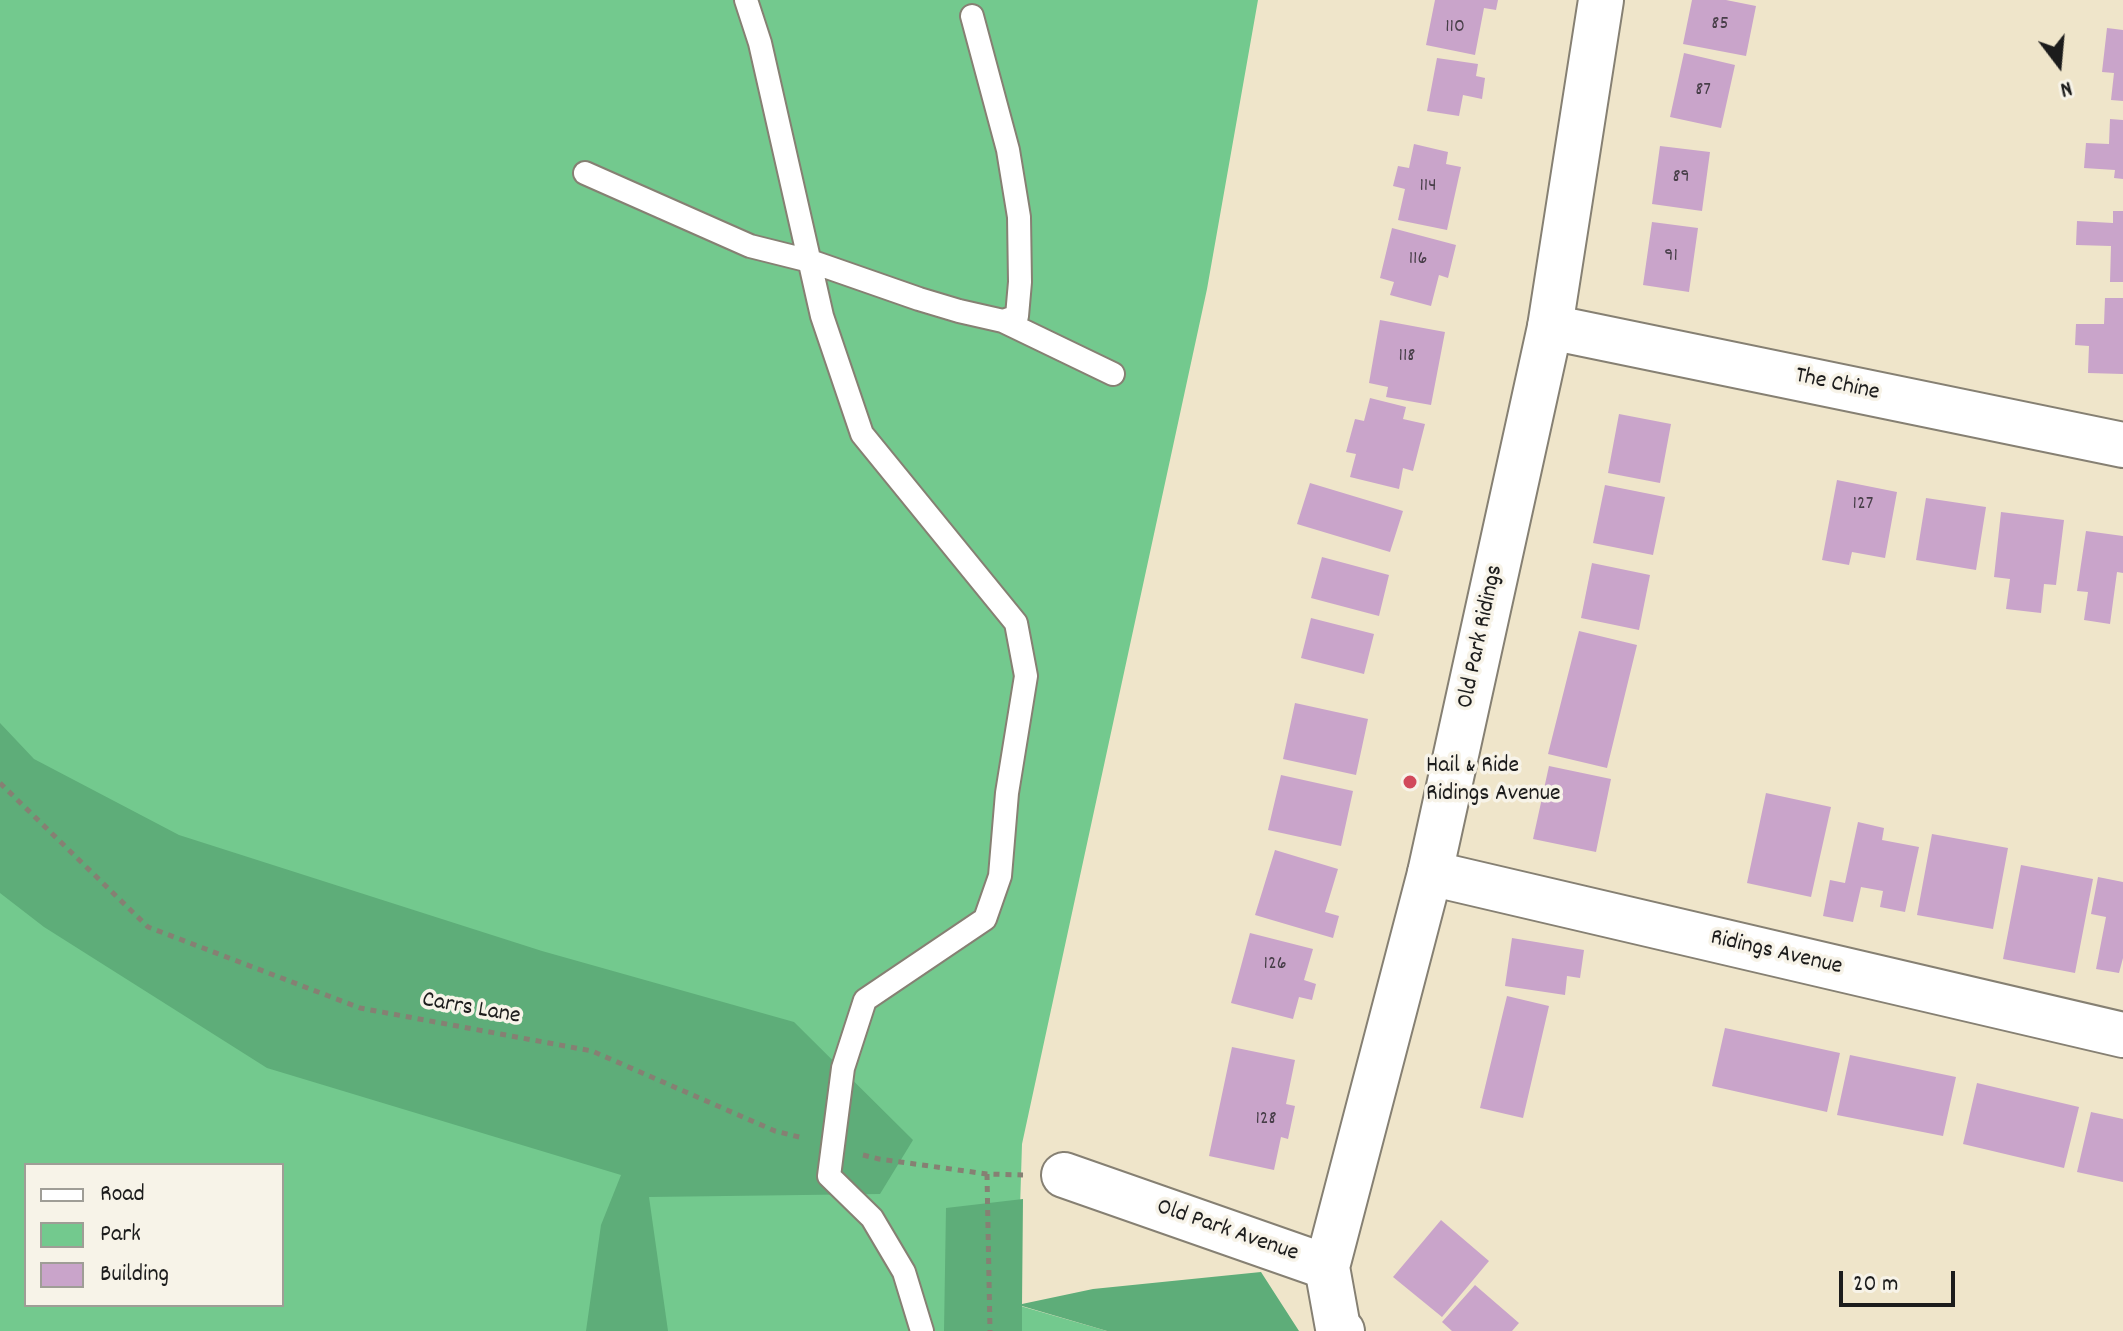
<!DOCTYPE html>
<html>
<head>
<meta charset="utf-8">
<style>
	body { margin:0 }
	#map { position:relative; width:2123px; height:1331px; overflow:hidden; background:#efe5ca; font-family:Dekko,sans-serif }
	canvas { display:block }
	.legend { position:absolute; left:24px; top:1163px; width:260px; height:144px; box-sizing:border-box; background:#f7f3e8; border:2px solid #9f9d96; margin:0; padding:10px 14px; list-style:none; font-size:24px; color:#1c1c1c }
	.legend li { display:flex; align-items:center; gap:16px; height:40px }
	.legend b { width:40px; border:2px solid #9f9d96 }
	.north { position:absolute; left:2019px; top:24px; width:80px; height:80px; -webkit-text-stroke:6px #f7f3e8; paint-order:stroke; rotate:164deg; font-size:22px; font-weight:700; line-height:32px; text-align:center; color:#1c1c1c }
	.north::after { content:''; display:block; margin:auto; width:28px; height:36px; background:#1c1c1c; clip-path:polygon(50% 0,100% 100%,50% 72%,0 100%) }
	.scale { position:absolute; left:1839px; top:1271px; width:116px; height:36px; box-sizing:border-box; border:4px solid #1c1c1c; border-top:0; padding-left:10px; font-size:24px; line-height:28px; white-space:nowrap; color:#1c1c1c; -webkit-text-stroke:6px #f7f3e8; paint-order:stroke }
</style>
</head>
<body>
<div id="map">
<canvas width="2123" height="1331"></canvas>
<ul class="legend">
<li><b style="height:10px;background:#fff"></b>Road</li>
<li><b style="height:22px;background:#73c98e"></b>Park</li>
<li><b style="height:22px;background:#c9a4ca"></b>Building</li>
</ul>
<div class="north">N</div>
<div class="scale">20 m</div>
</div>
<script>
const g = document.querySelector('canvas').getContext('2d');
g.lineJoin = 'round';
function fill(path, color) { g.fillStyle = color; g.fill(path, 'evenodd'); }
const poly = rows => new Path2D(rows.map(r => 'M' + r).join(''));
function stroke(path, color, width, dash) { g.strokeStyle = color; g.lineWidth = width; g.lineCap = dash ? 'butt' : 'round'; g.setLineDash(dash || []); g.stroke(path); }
function label(font, color, halo, rows, align = 'center') {
  g.font = font + ' Dekko,sans-serif'; g.lineWidth = 7; g.setLineDash([]); g.textBaseline = 'middle'; g.strokeStyle = halo; g.fillStyle = color; for (const [text, x, y, turn = 0] of rows) {
    g.save(); g.translate(x, y); g.rotate((+turn || 0) * Math.PI / 180); g.textAlign = isNaN(turn) ? turn : align; if (halo) g.strokeText(text, 0, 0); g.fillText(text, 0, 0); g.restore();
  }
}
fill(poly([
	[0,0,1258,0,1207,289,1022,1144,1017,1305,1107,1331,0,1331],
	[26,1165,282,1165,282,1305,26,1305]
]), '#73c98e');
fill(poly([
	[0,723,34,759,179,835,542,951,794,1022,913,1140,880,1194,649,1197,668,1331,586,1331,601,1225,621,1175,267,1068,44,927,0,893],
	[1023,1199,1022,1304,1093,1289,1261,1272,1299,1331,1107,1331,1022,1306,1022,1331,944,1331,946,1208]
]), '#5ead79');
fill(poly([
	[1435,0,1498,0,1496,10,1484,8,1475,55,1426,45],
	[1692,0,1726,0,1756,6,1746,56,1683,44],
	[2107,28,2123,30,2123,101,2111,100,2114,73,2102,72],
	[1684,53,1735,65,1721,128,1670,117],
	[1437,58,1478,64,1476,76,1485,78,1482,99,1463,95,1459,116,1427,111],
	[2110,119,2123,120,2123,179,2114,178,2115,170,2084,168,2086,143,2109,144],
	[1414,144,1448,152,1446,164,1461,167,1447,230,1398,220,1405,189,1393,186,1398,166,1409,168],
	[1660,146,1710,152,1702,211,1652,204],
	[2113,211,2123,211,2123,282,2110,282,2111,246,2076,245,2077,221,2113,223],
	[1652,222,1698,228,1689,292,1643,285],
	[1392,228,1456,245,1448,278,1439,275,1431,306,1390,295,1394,282,1380,278],
	[2105,298,2123,298,2123,374,2088,373,2089,346,2075,345,2076,324,2104,324],
	[1380,320,1445,332,1431,405,1386,397,1388,387,1369,383],
	[1370,398,1406,407,1403,419,1425,424,1413,471,1403,468,1399,489,1350,477,1356,454,1346,452,1355,419,1364,421],
	[1619,414,1671,424,1660,483,1608,473],
	[1837,480,1897,492,1885,558,1852,552,1849,565,1822,560],
	[1310,483,1403,511,1390,552,1297,524],
	[1605,485,1665,497,1653,555,1593,543],
	[1926,498,1986,507,1976,570,1916,560],
	[2001,512,2064,520,2056,585,2044,584,2041,613,2006,609,2010,579,1994,577],
	[2086,531,2123,536,2123,573,2117,572,2110,624,2084,620,2088,592,2077,591],
	[1322,557,1389,575,1379,616,1311,598],
	[1592,563,1650,575,1639,630,1581,618],
	[1311,618,1374,634,1364,674,1301,658],
	[1579,631,1637,645,1607,768,1548,754],
	[1295,703,1368,719,1356,775,1283,759],
	[1549,766,1611,779,1596,852,1533,839],
	[1281,775,1353,791,1341,846,1268,830],
	[1766,793,1831,807,1811,897,1747,883],
	[1858,822,1884,828,1882,840,1919,847,1905,912,1880,907,1883,891,1861,887,1853,922,1823,916,1830,880,1845,883],
	[1932,834,2008,848,1993,929,1917,915],
	[1275,850,1338,869,1325,912,1339,916,1333,938,1255,915],
	[2021,865,2093,879,2075,973,2003,959],
	[2098,877,2123,882,2123,958,2119,973,2096,969,2106,917,2091,914],
	[1250,933,1313,949,1304,980,1316,984,1312,1000,1299,997,1293,1019,1231,1003],
	[1512,938,1584,950,1580,978,1567,976,1565,995,1505,986],
	[1507,996,1549,1006,1523,1118,1480,1108],
	[1725,1028,1840,1053,1827,1112,1712,1086],
	[1232,1047,1295,1060,1286,1104,1295,1106,1288,1139,1281,1137,1274,1170,1209,1156],
	[1850,1055,1956,1077,1943,1136,1837,1115],
	[1977,1083,2079,1107,2064,1168,1963,1144],
	[2091,1112,2123,1119,2123,1182,2077,1172],
	[1441,1220,1489,1261,1442,1317,1393,1277],
	[1475,1285,1519,1323,1512,1331,1452,1331,1442,1322]
]), '#c9a4ca');
const lane = poly([
	[746,0,760,43,822,316,862,434,1016,623,1026,676,1007,793,1000,876,985,919,865,1000,843,1068,829,1176,872,1218,904,1272,922,1331],
	[585,173,750,246,810,261,919,299,959,311,1003,321,1017,316,1020,282,1019,217,1008,150,972,16],
	[1003,321,1113,374]
]);
const street = poly([
	[1550,327,2123,445],
	[1430,873,2123,1035],
	[1064,1175,1327,1267]
]);
const secondary = poly([
	[1342,1331,1338,1328,1327,1267,1430,873,1550,327,1601,0]
]);
stroke(lane, '#868073', 26);
stroke(street, '#868073', 48);
stroke(secondary, '#868073', 48);
stroke(poly([
	[0,783,148,927,360,1008,592,1051,775,1131,803,1138],
	[863,1155,879,1159,987,1174,1023,1175],
	[987,1174,990,1331]
]), '#868073', 5, [6, 6]);
stroke(lane, '#fff', 22);
stroke(street, '#fff', 44);
stroke(secondary, '#fff', 44);
for (const [x, y, r, color] of [
	[1410,782,8,"#d1495b"]
]) { const dot = new Path2D(); dot.arc(x, y, r, 0, 2 * Math.PI); g.fillStyle = color; g.fill(dot); stroke(dot, '#f7f3e8', 3); }
label('20px', '#473e48', null, [
	["85",1720,25],
	["110",1455,28],
	["87",1703,91],
	["89",1681,178],
	["114",1428,187],
	["91",1671,257],
	["116",1418,260],
	["118",1407,357],
	["127",1863,505],
	["126",1275,965],
	["128",1266,1120]
]);
label('24px', '#1c1c1c', '#f7f3e8', [
	["The Chine",1837,386,12],
	["Old Park Ridings",1482,637,-78],
	["Ridings Avenue",1776,954,13],
	["Carrs Lane",471,1010,10],
	["Old Park Avenue",1227,1232,19]
]);
label('24px', '#1c1c1c', '#f7f3e8', [
	["Hail & Ride",1426,768],
	["Ridings Avenue",1426,796]
], 'left');
</script>
</body>
</html>
